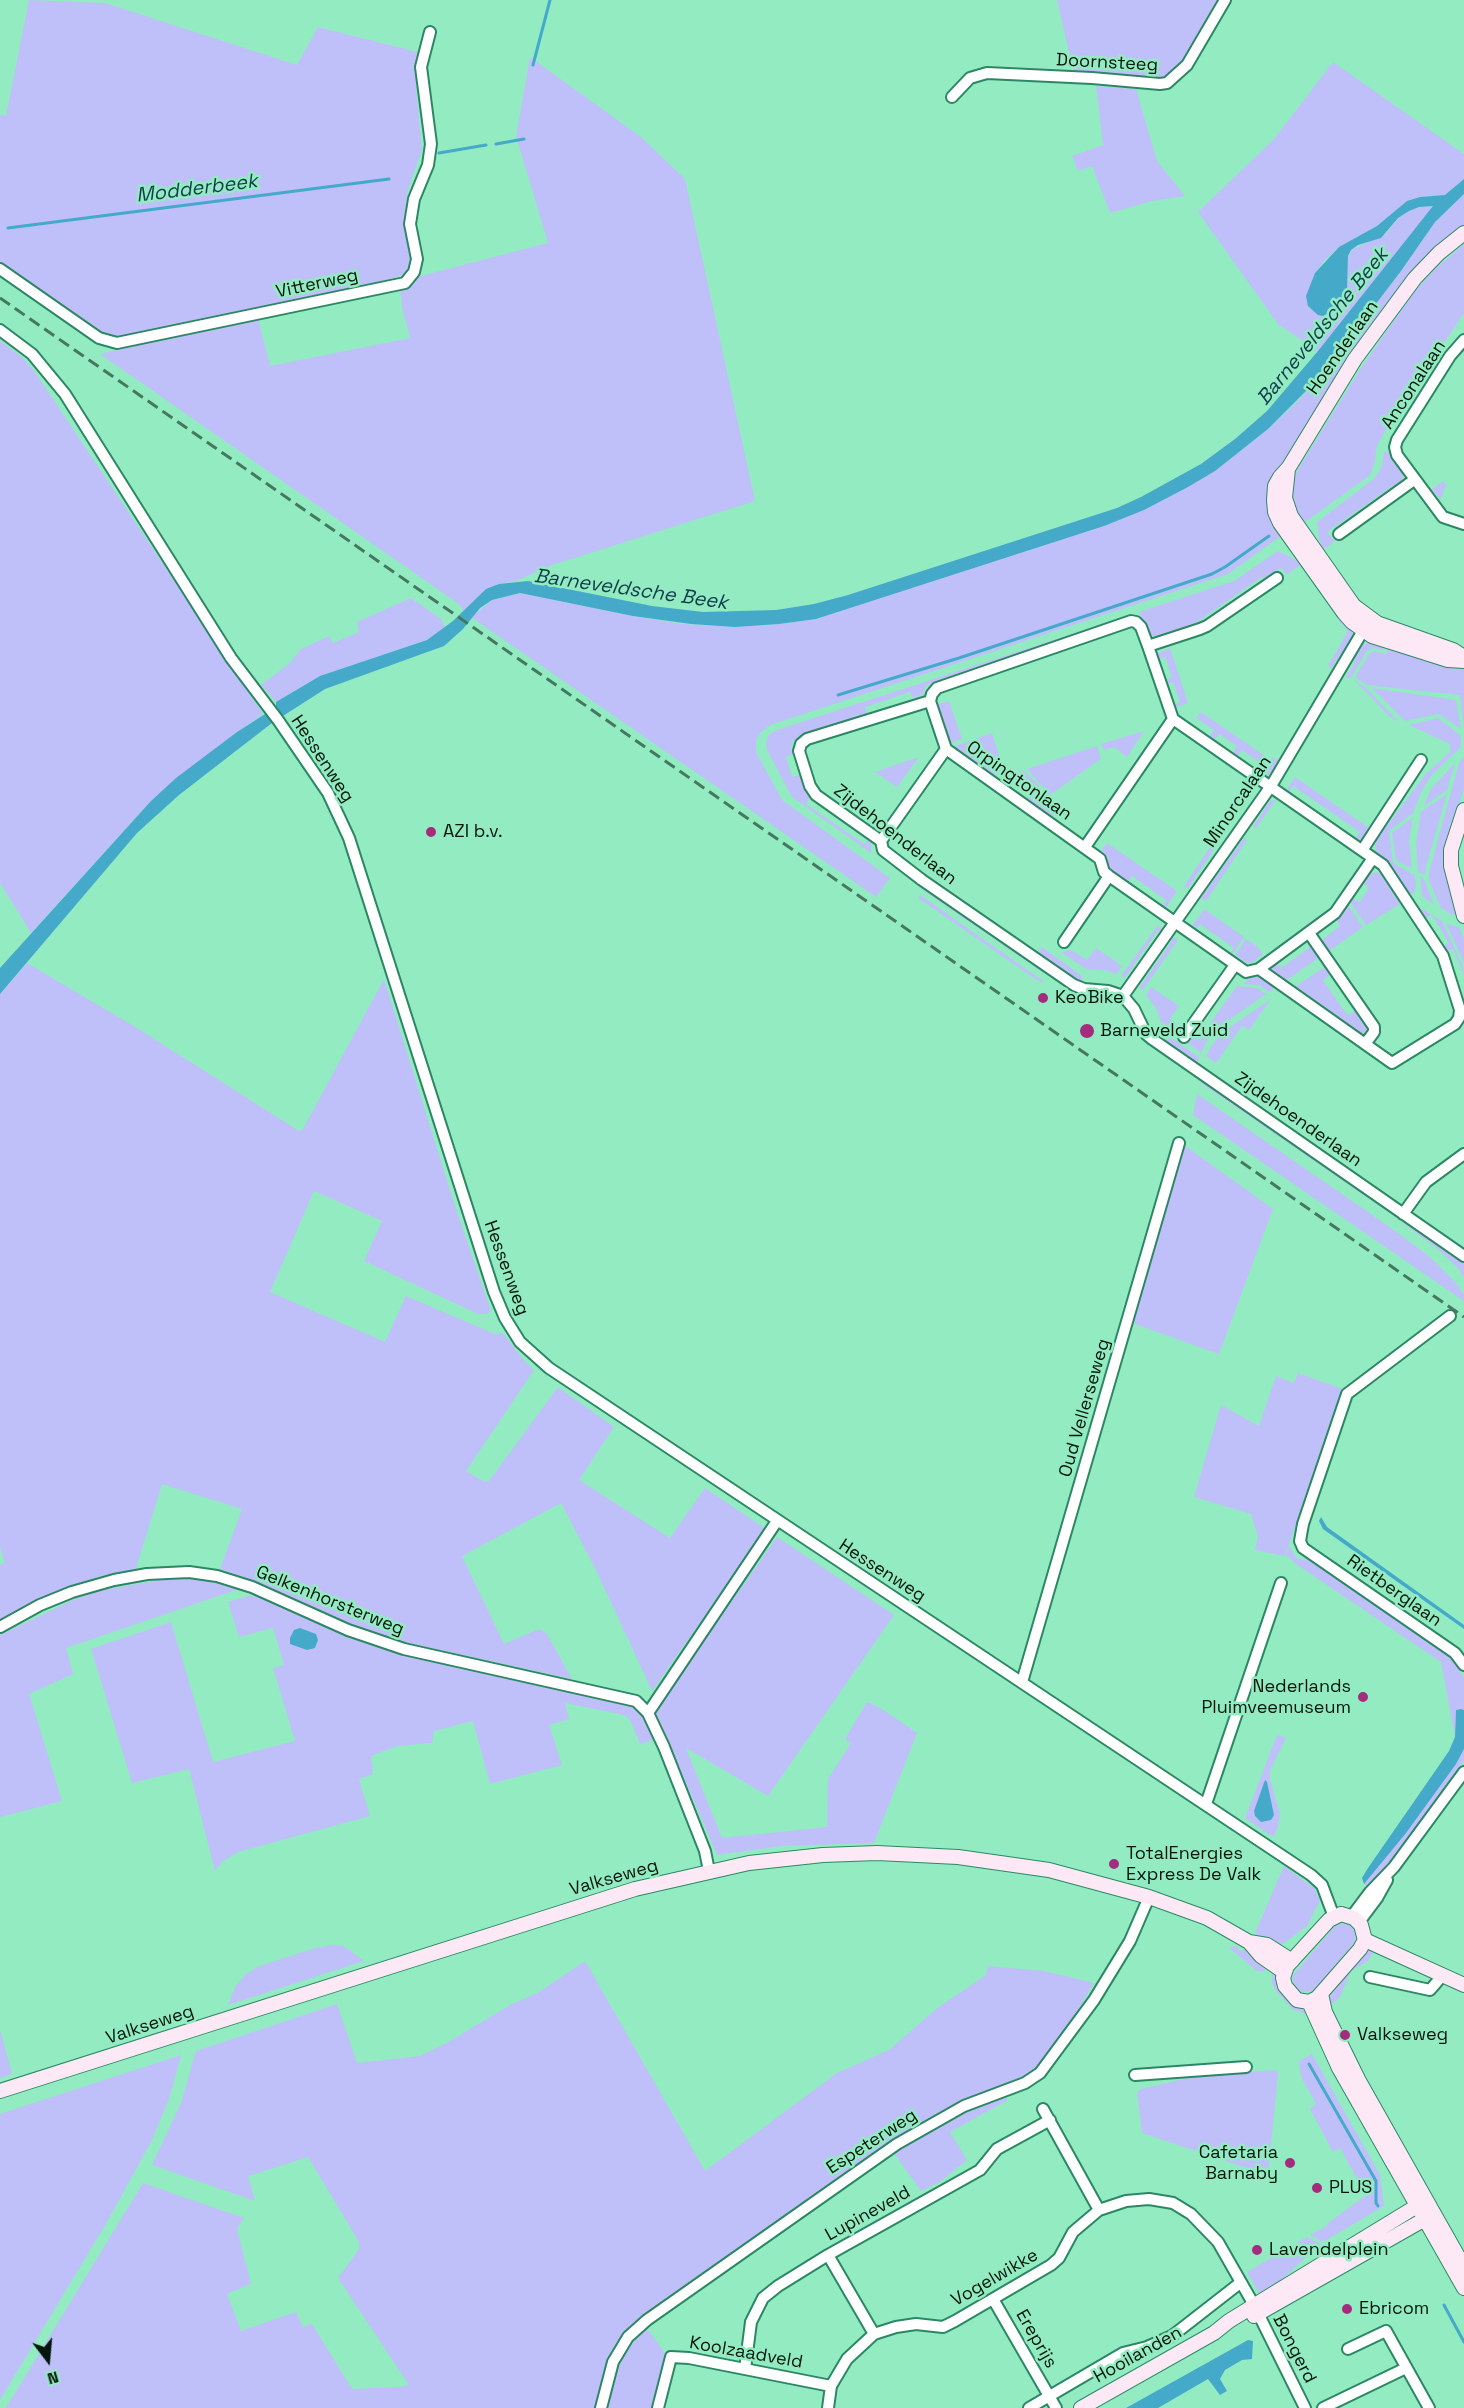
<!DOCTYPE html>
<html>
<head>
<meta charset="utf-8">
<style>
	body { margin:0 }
	#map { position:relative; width:1464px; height:2408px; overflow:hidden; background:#93ebc2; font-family:"Space Grotesk",sans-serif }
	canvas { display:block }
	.north { position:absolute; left:18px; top:2330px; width:60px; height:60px; -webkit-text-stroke:4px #93ebc2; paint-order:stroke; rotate:164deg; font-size:16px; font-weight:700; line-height:24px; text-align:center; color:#00160b }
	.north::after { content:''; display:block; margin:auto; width:21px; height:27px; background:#00160b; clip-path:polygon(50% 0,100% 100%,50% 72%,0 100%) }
</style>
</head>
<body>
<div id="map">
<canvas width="1464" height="2408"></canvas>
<div class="north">N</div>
</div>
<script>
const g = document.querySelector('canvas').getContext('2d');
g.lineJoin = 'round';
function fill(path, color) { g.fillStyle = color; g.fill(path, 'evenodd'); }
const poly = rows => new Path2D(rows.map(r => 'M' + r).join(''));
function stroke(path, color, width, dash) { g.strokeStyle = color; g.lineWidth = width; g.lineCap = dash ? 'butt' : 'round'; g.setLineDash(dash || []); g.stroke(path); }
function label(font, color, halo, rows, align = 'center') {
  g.font = font + ' "Space Grotesk",sans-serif'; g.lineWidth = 5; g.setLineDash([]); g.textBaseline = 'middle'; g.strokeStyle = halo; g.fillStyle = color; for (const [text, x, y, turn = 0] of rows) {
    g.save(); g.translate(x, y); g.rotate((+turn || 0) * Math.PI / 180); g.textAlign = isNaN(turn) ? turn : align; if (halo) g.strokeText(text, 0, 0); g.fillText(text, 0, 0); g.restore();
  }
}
fill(poly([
	[29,0,105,3,297,65,318,27,418,52,416,88,422,149,408,190,405,209,410,263,407,273,394,278,349,289,113,339,102,337,0,267,0,115,6,116],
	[1057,0,1220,0,1179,66,1163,78,1152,80,1074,74],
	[530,57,641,137,685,179,755,501,552,565,516,581,499,584,486,589,464,611,459,604,100,354,258,318,270,366,410,338,402,307,400,286,417,277,548,243,516,136],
	[1333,62,1464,154,1464,179,1445,195,1420,197,1407,201,1377,226,1339,247,1324,261,1315,273,1347,262,1351,250,1386,234,1398,218,1409,211,1419,207,1434,206,1318,351,1278,324,1198,212,1274,139],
	[1096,86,1136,89,1157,161,1185,196,1152,201,1110,213,1092,166,1078,171,1072,156,1103,145],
	[1464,194,1464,225,1436,246,1413,270,1365,332,1281,470,1272,487,1282,535,1228,574,770,725,761,732,756,740,756,752,782,800,890,878,876,897,471,617,492,600,520,593,633,616,682,624,735,627,779,624,816,619,1144,510,1215,471,1268,429,1294,405,1320,377,1401,271,1435,222],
	[1464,244,1464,313,1384,433,1376,448,1375,462,1370,475,1301,525,1291,501,1292,485,1298,469,1361,368,1414,292,1437,267],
	[0,341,23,358,35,372,263,714,237,732,151,801,31,933,0,883],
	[1388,451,1403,473,1402,483,1396,487,1394,485,1327,532,1335,541,1321,551,1317,522,1375,478,1382,466,1384,452],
	[1443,481,1446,485,1441,499,1431,490],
	[1278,551,1296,560,1301,565,1287,574,1281,568,1264,579,1262,577,1190,627,1158,638,1149,634,1139,612,1234,581],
	[411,598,441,619,445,627,427,640,320,676,276,702,261,685,290,663,301,649,329,636,333,643,359,632,357,622],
	[1127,616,1131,617,927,685,922,695,913,698,910,692,865,707,867,714,793,740,791,748,793,754,786,757,792,777,800,775,806,791,811,796,806,804,864,844,871,839,871,853,792,797,767,750,766,742,769,735,774,731],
	[1341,618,1351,628,1353,639,1345,653,1342,652,1331,669,1328,666,1348,631,1338,620],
	[1372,642,1385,646,1383,650,1373,648,1367,651,1350,679,1346,677,1356,660,1353,658,1359,649,1365,643],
	[1388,647,1464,666,1464,727,1460,695,1367,685,1355,677,1370,653,1374,651,1386,654],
	[1170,648,1188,703,1173,708,1172,705,1180,702,1173,682,1165,684,1164,680,1172,677,1165,657,1157,660,1156,654],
	[1354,680,1366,688,1399,722,1389,716],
	[1372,688,1456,700,1461,729,1439,714,1405,721],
	[949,701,962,739,950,743,938,704],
	[1201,712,1268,758,1259,772,1255,769,1259,762,1242,750,1237,757,1232,754,1237,746,1219,734,1214,740,1209,737,1214,730,1196,718],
	[1438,718,1461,736,1461,747,1432,775,1422,790,1413,813,1389,831,1393,863,1415,875,1416,887,1414,893,1409,894,1386,860,1376,852,1375,845,1380,835,1425,775,1450,752,1450,744,1409,725],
	[1144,731,1127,757,1114,747,1104,750,1101,744],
	[992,733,1004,771,990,776,952,747],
	[1097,746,1101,759,1050,795,1027,769],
	[919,757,897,787,875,772],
	[1272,757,1279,761,1273,771,1268,775,1262,774],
	[1464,758,1464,789,1447,844,1458,914,1452,915,1441,908,1429,881,1429,872,1459,763],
	[1455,763,1447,790,1423,807,1431,789],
	[1023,770,1037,783,1056,811,1051,817,1026,800,1030,794,1013,781,1020,771],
	[1295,777,1372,830,1367,838,1359,840,1355,839,1360,832,1293,786,1289,792,1286,791],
	[1447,794,1426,866,1425,875,1418,872,1416,844,1421,812],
	[1276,800,1256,828,1253,826,1270,801],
	[1413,817,1409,840,1412,868,1396,861,1392,833],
	[1224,826,1228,829,1188,888,1184,886],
	[1244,838,1247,840,1206,901,1201,898],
	[1107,843,1177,891,1165,909,1162,907,1166,900,1132,876,1127,883,1109,870,1106,858,1100,852],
	[1376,872,1380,873,1400,904,1366,925,1350,902,1352,898,1360,902,1369,888,1363,883,1370,874],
	[1420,877,1424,879,1434,905,1422,896],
	[925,887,1048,973,1047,975,923,890],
	[920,895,1043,981,1041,983,918,898],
	[1348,905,1363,927,1326,953,1316,940,1320,937,1322,940,1340,926,1336,919],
	[1416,906,1426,911,1442,921,1462,964,1464,975,1453,949,1446,952,1443,946,1449,943,1432,915,1424,919],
	[1204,909,1244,937,1231,956,1229,955,1234,948,1200,924,1195,930,1191,928],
	[1446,924,1459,927,1461,931,1464,939,1464,962],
	[1158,925,1163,930,1162,932,1158,930,1125,978,1121,976],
	[1171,936,1178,940,1143,990,1139,988,1172,941,1169,939],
	[1246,939,1257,946,1263,955,1251,963,1247,963,1235,955],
	[1311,944,1320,957,1287,980,1272,972,1271,967,1276,961,1281,968,1309,948,1308,945],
	[1042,947,1082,976,1083,983,1038,953],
	[1096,948,1122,966,1116,974,1104,970,1086,969,1061,952,1071,950,1087,960],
	[27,963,137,1028,299,1131,303,1129,384,979,455,1206,491,1311,488,1314,478,1314,364,1261,382,1221,314,1191,270,1292,385,1342,406,1296,495,1334,503,1333,522,1358,534,1370,466,1471,485,1482,489,1481,558,1387,614,1427,579,1480,670,1538,705,1488,763,1527,763,1533,652,1691,595,1568,561,1503,462,1556,504,1644,537,1630,542,1630,547,1634,572,1679,399,1641,372,1633,246,1578,220,1569,242,1509,162,1484,135,1571,97,1577,70,1588,0,1623,0,1565,5,1563,0,1547,0,994],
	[1326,966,1331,974,1323,980,1347,1015,1357,1010,1369,1027,1369,1030,1365,1033,1361,1035,1296,986],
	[1257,976,1262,977,1276,987,1269,992,1259,985,1244,984,1248,978],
	[1237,986,1257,988,1266,994,1219,1027,1207,1041,1201,1053,1186,1042,1193,1032,1200,1037],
	[1151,987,1179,1006,1170,1019,1182,1028,1179,1035,1161,1022,1156,1008,1146,995],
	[1271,999,1249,1030,1242,1026,1216,1063,1206,1056,1211,1046,1223,1032],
	[1170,1037,1199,1057,1197,1064,1165,1043],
	[1200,1078,1397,1216,1397,1218,1201,1083],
	[1197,1094,1394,1230,1431,1258,1456,1283,1464,1295,1464,1301,1193,1115],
	[1184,1145,1273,1209,1219,1354,1132,1323],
	[1403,1219,1464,1262,1464,1277,1457,1267,1439,1250,1403,1223],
	[1298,1373,1342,1389,1285,1556,1255,1550,1258,1537,1251,1514,1194,1497,1221,1405,1259,1426,1276,1376,1294,1383],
	[777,1537,894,1615,768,1796,686,1748,722,1838,827,1827,828,1779,851,1743,845,1739,867,1702,882,1709,917,1733,874,1843,782,1846,717,1855,656,1713,657,1708],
	[1289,1546,1296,1558,1312,1561,1443,1652,1455,1663,1464,1678,1464,1710,1456,1710,1455,1737,1441,1662,1296,1564,1286,1555],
	[217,1578,242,1588,66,1648,73,1674,29,1694,62,1801,0,1817,0,1635,77,1598,102,1590,166,1579],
	[248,1596,259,1597,367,1642,632,1703,645,1719,654,1740,640,1744,630,1720,624,1715,565,1703,569,1719,549,1725,562,1765,490,1784,473,1721,434,1731,432,1743,397,1746,371,1756,373,1774,359,1779,370,1816,238,1852,222,1862,215,1871,189,1769,132,1783,91,1649,171,1622,213,1762,295,1741,273,1668,284,1665,273,1628,239,1637,228,1602],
	[1277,1735,1286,1738,1270,1770,1270,1779,1280,1814,1278,1828,1273,1837,1245,1818],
	[1464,1749,1464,1760,1460,1766,1386,1868,1368,1887,1364,1884,1456,1764],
	[1284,1866,1315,1889,1320,1902,1316,1907,1308,1925,1283,1944,1274,1946,1255,1933],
	[1341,1924,1348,1924,1355,1931,1356,1937,1354,1943,1313,1991,1301,1992,1296,1989,1292,1978,1294,1974,1335,1926],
	[332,1945,344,1946,364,1961,228,2005,235,1987,245,1975,257,1967,312,1949],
	[1239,1945,1237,1949,1242,1951,1245,1949,1268,1964,1265,1970,1262,1972,1257,1971,1229,1948],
	[1369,1945,1376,1948,1368,1961,1351,1971,1340,1997,1327,2008,1326,2000,1330,1990],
	[585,1961,705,2171,837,2073,889,2050,936,2009,986,1975,988,1966,1044,1971,1094,1983,1056,2047,1038,2069,1028,2075,963,2100,910,2128,630,2331,598,2408,6,2408,143,2183,244,2218,237,2229,251,2284,227,2294,241,2331,296,2312,303,2327,312,2324,352,2389,397,2387,409,2385,338,2278,359,2249,359,2242,308,2157,248,2176,255,2201,152,2165,181,2103,196,2051,337,2004,357,2063,420,2056,445,2044,510,2005,539,1992],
	[1272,1970,1277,1975,1282,1993,1288,2000,1306,2011,1307,2014,1293,2010,1276,1991,1272,1983],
	[0,2029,12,2074,0,2078],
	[1312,2054,1380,2175,1384,2206,1323,2242,1310,2235,1327,2226,1327,2224,1366,2195,1340,2148,1333,2152,1310,2109,1316,2104,1301,2077,1299,2061],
	[181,2055,169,2099,152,2140,107,2222,0,2400,0,2114],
	[1276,2070,1278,2074,1268,2175,1142,2133,1137,2092,1141,2089,1200,2075],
	[1004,2097,1008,2100,950,2132,967,2160,940,2182,921,2191,894,2153,922,2134,960,2115],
	[1307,2237,1321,2244,1281,2280,1259,2293,1247,2272],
	[647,2328,666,2355,653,2408,608,2408,613,2381,624,2356,630,2346]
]), '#bfc0f9');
fill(poly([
	[1464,179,1464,194,1435,222,1401,271,1320,377,1268,429,1215,471,1188,487,1144,510,1104,526,816,619,779,624,735,627,691,624,633,616,520,593,492,600,480,608,463,629,444,646,325,689,272,723,179,795,137,833,0,994,0,968,151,801,176,778,237,732,276,707,276,702,320,676,427,640,453,621,486,589,499,584,528,581,652,606,703,612,776,610,814,604,848,595,1117,508,1141,497,1201,464,1235,439,1267,411,1318,351,1433,206,1419,207,1409,211,1398,218,1381,238,1358,245,1351,250,1348,256,1347,290,1330,312,1323,316,1318,315,1308,306,1306,296,1315,273,1339,247,1377,226,1407,201,1420,197,1445,195],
	[1321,1517,1327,1527,1464,1625,1464,1629,1323,1529,1319,1521],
	[300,1628,316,1634,318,1640,315,1648,307,1650,290,1644,290,1638,294,1630],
	[1461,1709,1464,1710,1464,1749,1456,1764,1406,1833,1364,1884,1362,1878,1368,1868,1449,1751,1455,1737,1456,1710],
	[1265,1780,1267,1782,1274,1815,1271,1820,1261,1822,1255,1816,1254,1811],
	[1248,2340,1253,2341,1252,2359,1242,2360,1225,2370,1220,2379,1227,2391,1220,2395,1208,2379,1158,2408,1126,2408]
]), '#45a9ca');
stroke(poly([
	[533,65,550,0],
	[496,144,524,139],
	[439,153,486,145],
	[8,228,389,179],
	[838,695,959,658,1212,574,1225,567,1269,536],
	[1309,2064,1376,2181,1376,2203,1378,2206],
	[1444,2305,1464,2342]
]), '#45a9ca', 3);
const street = poly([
	[952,97,970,78,987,73,1092,78,1160,84,1167,83,1187,65,1225,0],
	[0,269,99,338,117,343,405,283,414,272,417,259,410,224,414,199,428,165,431,144,421,67,430,32],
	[0,330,32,354,65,394,231,658,278,720,328,793,349,838,494,1292,505,1318,520,1342,549,1368,1311,1875,1322,1885,1334,1917],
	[1464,340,1450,356,1397,440,1395,447,1397,455,1443,517,1464,524],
	[1339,534,1414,480],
	[1277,578,1207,626,1200,629,1148,646,1141,627,1136,622,1131,621,937,688,932,694,930,701,807,739,801,744,799,751,810,786,816,795,881,841,883,850,922,880,1074,985,1084,989,1108,991,1123,996,1134,1009,1146,1034,1152,1039,1464,1256],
	[1148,646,1173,719,1383,865,1443,956,1460,1010,1459,1018,1455,1024,1392,1063,1259,969],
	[930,701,946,749,1096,856,1100,859,1104,872,1109,876,1246,972,1259,969,1335,913,1373,858],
	[881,841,946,749],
	[1085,847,1173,719],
	[1363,849,1421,760],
	[1309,933,1374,1027,1374,1032,1365,1044],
	[1064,942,1109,876],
	[1123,996,1271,786,1367,624],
	[1184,1037,1235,965],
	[1403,1214,1426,1182,1464,1154],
	[1450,1316,1347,1394,1303,1524,1300,1541,1303,1548,1455,1653,1464,1665],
	[0,1627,40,1605,72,1592,114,1580,147,1574,189,1572,217,1576,252,1587,348,1630,404,1649,636,1701,648,1713,664,1747,705,1851,709,1871],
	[1022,1682,1179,1143],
	[648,1713,777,1521],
	[1206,1804,1281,1583],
	[1352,1916,1370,1892,1394,1867,1464,1772],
	[1359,1922,1377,1898,1387,1880],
	[1370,1977,1430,1990,1442,1976],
	[1135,2075,1246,2067],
	[1043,2109,1099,2210],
	[828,2255,874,2334],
	[993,2299,1056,2408],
	[1348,2349,1386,2331,1429,2408],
	[745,2369,751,2322,763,2298,778,2286,828,2255,980,2170,997,2149,1050,2120],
	[601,2408,613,2362,628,2337,647,2320,897,2144,964,2106,1025,2083,1040,2073,1094,2000,1130,1941,1149,1897],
	[658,2408,671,2357,689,2358,831,2386],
	[828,2408,831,2386,847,2359,874,2334,896,2327,916,2324,943,2327,955,2321,1051,2265,1059,2258,1073,2232,1099,2210,1126,2201,1149,2199,1173,2203,1191,2214,1218,2242,1254,2305,1305,2408],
	[1029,2408,1123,2353,1147,2347,1172,2336,1240,2283],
	[1323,2408,1406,2368]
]);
const secondary = poly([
	[1464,233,1439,253,1415,278,1355,359,1289,467,1280,477,1275,486,1274,500,1275,512,1280,523,1344,613,1352,622,1372,636,1388,641,1448,660,1464,661],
	[1288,469,1285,498,1291,516,1354,606,1377,623,1453,650,1464,657],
	[1464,810,1451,850,1451,866,1464,916],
	[1341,1914,1354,1918,1361,1925,1365,1940,1360,1949,1317,1998,1309,2002,1297,2000,1285,1986,1283,1978,1287,1966,1329,1920,1341,1914],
	[1365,1940,1464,1985],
	[1249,1942,1267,1945,1292,1961],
	[1321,1994,1325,2012,1359,2081,1464,2267],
	[1309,2002,1339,2068,1464,2288],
	[0,2091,635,1889,749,1863,823,1855,877,1853,958,1857,1049,1870,1149,1897,1207,1918,1249,1942,1261,1956,1284,1972],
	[1254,2316,1425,2219,1429,2211],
	[1081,2408,1214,2333,1229,2321,1276,2292,1417,2206,1430,2208]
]);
stroke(street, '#2c8864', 14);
stroke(secondary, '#2c8864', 16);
stroke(street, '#fff', 10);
stroke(secondary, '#fde9f5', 14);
stroke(poly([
	[0,298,1464,1317]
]), '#44785f', 3, [12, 6]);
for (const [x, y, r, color] of [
	[431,832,6,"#a52b7f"],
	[1043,998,6,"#a52b7f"],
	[1087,1031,8,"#a52b7f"],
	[1363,1697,6,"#a52b7f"],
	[1114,1864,6,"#a52b7f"],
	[1345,2035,6,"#a52b7f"],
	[1290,2163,6,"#a52b7f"],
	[1317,2188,6,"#a52b7f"],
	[1257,2250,6,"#a52b7f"],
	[1347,2309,6,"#a52b7f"]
]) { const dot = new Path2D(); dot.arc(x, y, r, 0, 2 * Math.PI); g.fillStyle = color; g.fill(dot); stroke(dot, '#93ebc2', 2); }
label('18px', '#00160b', '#93ebc2', [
	["Doornsteeg",1107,63,3],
	["Vitterweg",317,284,-12],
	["Hoenderlaan",1343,348,-55],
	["Anconalaan",1414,385,-57],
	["Hessenweg",322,759,57],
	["Orpingtonlaan",1019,781,35],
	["Minorcalaan",1238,802,-56],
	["Zijdehoenderlaan",895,835,38],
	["Zijdehoenderlaan",1298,1120,35],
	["Hessenweg",506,1268,70],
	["Oud Vellerseweg",1085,1408,-74],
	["Hessenweg",882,1571,33],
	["Rietberglaan",1394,1591,35],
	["Gelkenhorsterweg",330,1601,22],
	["Valkseweg",614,1878,-16],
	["Valkseweg",150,2025,-18],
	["Espeterweg",872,2142,-33],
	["Lupineveld",868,2214,-29],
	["Vogelwikke",995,2278,-30],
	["Ereprijs",1036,2339,60],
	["Bongerd",1294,2349,63],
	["Koolzaadveld",746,2353,10],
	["Hooilanden",1138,2355,-29]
]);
label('18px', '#00160b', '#93ebc2', [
	["AZI b.v.",443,832],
	["KeoBike",1055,998],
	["Barneveld Zuid",1100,1031],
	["Nederlands",1351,1687,"right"],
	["Pluimveemuseum",1351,1708,"right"],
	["TotalEnergies",1126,1854],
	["Express De Valk",1126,1875],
	["Valkseweg",1357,2035],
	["Cafetaria",1278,2153,"right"],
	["Barnaby",1278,2174,"right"],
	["PLUS",1329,2188],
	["Lavendelplein",1269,2250],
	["Ebricom",1359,2309]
], 'left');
label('italic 20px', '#103d4b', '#93ebc2', [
	["Modderbeek",197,189,-7],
	["Barneveldsche Beek",1323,327,-51],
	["Barneveldsche Beek",631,590,8]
]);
</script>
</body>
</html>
